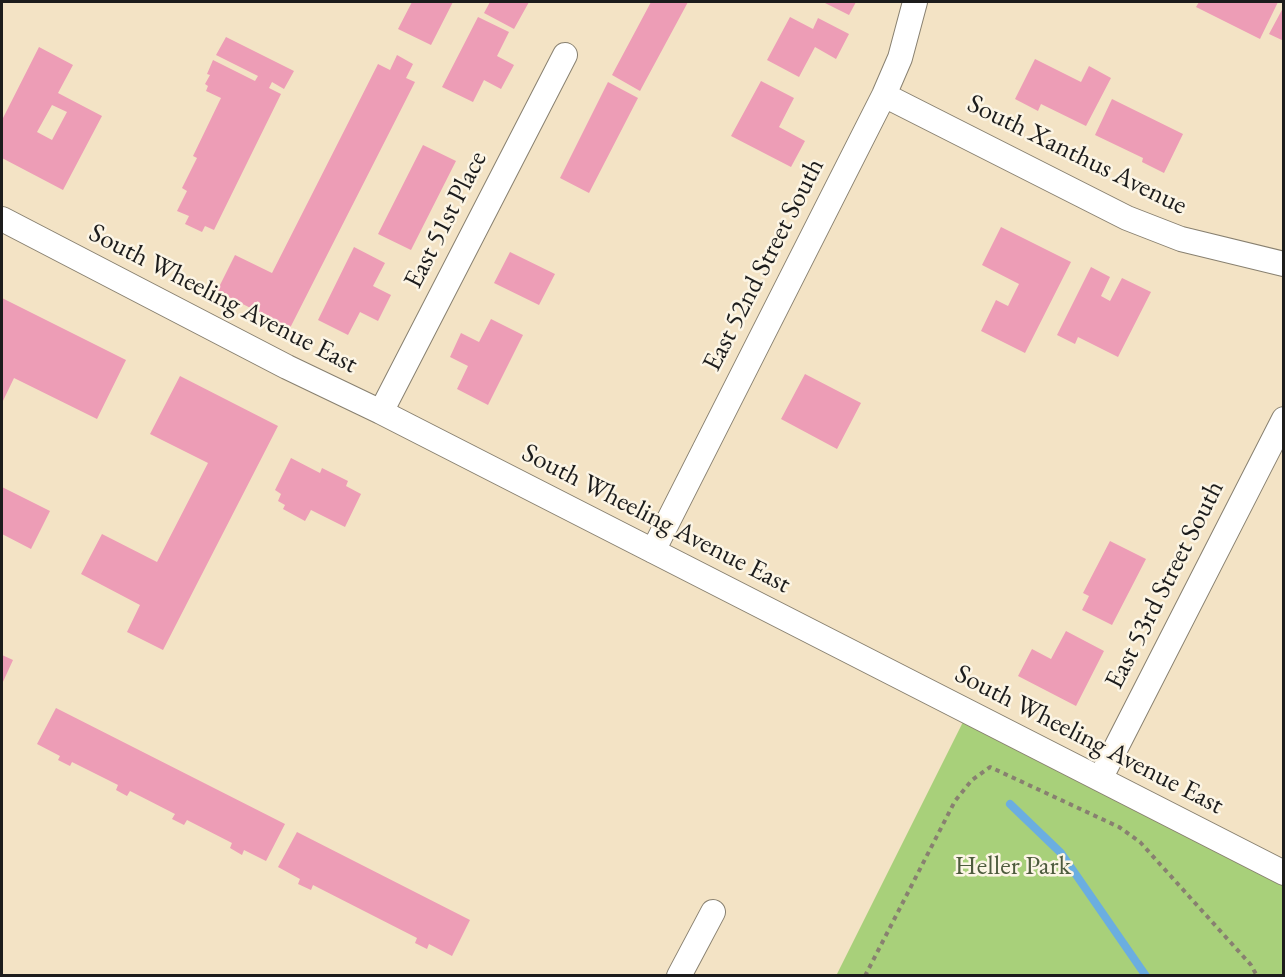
<!DOCTYPE html>
<html>
<head>
<meta charset="utf-8">
<style>
	body { margin:0 }
	#map { position:relative; width:1285px; height:977px; overflow:hidden; background:#f3e3c5; font-family:"EB Garamond",serif }
	canvas { display:block }
	.frame { position:absolute; inset:0; border:3px solid #1c1c1c; pointer-events:none }
</style>
</head>
<body>
<div id="map">
<canvas width="1285" height="977"></canvas>
<div class="frame"></div>
</div>
<script>
const g = document.querySelector('canvas').getContext('2d');
g.lineJoin = 'round';
function fill(path, color) { g.fillStyle = color; g.fill(path, 'evenodd'); }
const poly = rows => new Path2D(rows.map(r => 'M' + r).join(''));
function stroke(path, color, width, dash) { g.strokeStyle = color; g.lineWidth = width; g.lineCap = dash ? 'butt' : 'round'; g.setLineDash(dash || []); g.stroke(path); }
function label(font, color, halo, rows, align = 'center') {
  g.font = font + ' "EB Garamond",serif'; g.lineWidth = 5; g.setLineDash([]); g.textBaseline = 'middle'; g.strokeStyle = halo; g.fillStyle = color; for (const [text, x, y, turn = 0] of rows) {
    g.save(); g.translate(x, y); g.rotate((+turn || 0) * Math.PI / 180); g.textAlign = isNaN(turn) ? turn : align; if (halo) g.strokeText(text, 0, 0); g.fillText(text, 0, 0); g.restore();
  }
}
fill(poly([
	[964,720,1283,885,1283,975,836,976]
]), '#a8d07a');
stroke(poly([
	[1010,804,1061,853,1146,976]
]), '#6baee0', 8);
fill(poly([
	[412,2,453,2,431,45,398,29],
	[490,2,529,2,514,29,484,13],
	[651,2,688,2,640,91,612,75],
	[823,2,856,2,849,15],
	[1199,2,1278,2,1260,39,1196,7],
	[1284,6,1284,41,1269,34],
	[478,17,509,32,497,56,514,65,501,89,484,80,473,102,442,87],
	[790,17,813,29,818,18,849,34,836,59,815,47,799,77,767,60],
	[226,37,294,71,284,89,272,82,269,88,281,94,214,230,205,226,202,232,185,224,189,216,177,211,187,191,182,188,197,158,193,156,221,98,206,91,208,86,205,84,210,75,207,74,213,60,255,81,258,76,216,55],
	[39,47,73,65,58,93,102,116,63,190,2,158,2,120],
	[52,105,67,112,52,140,37,132],
	[397,55,413,64,406,78,415,82,290,328,217,291,235,255,272,273,378,64,390,70],
	[1035,59,1081,82,1089,66,1111,78,1086,126,1041,104,1038,111,1015,99],
	[761,81,794,98,779,127,805,141,791,167,731,136],
	[608,82,638,98,589,193,560,178],
	[1112,99,1183,134,1164,173,1142,162,1143,158,1095,135],
	[423,145,456,161,411,250,378,234],
	[1001,227,1071,262,1025,353,981,331,996,300,1008,306,1019,284,982,265],
	[354,247,385,263,373,286,391,295,378,321,360,312,348,335,318,320],
	[510,252,555,274,539,305,494,283],
	[1091,267,1110,277,1101,296,1110,301,1122,278,1151,292,1118,357,1078,337,1075,344,1057,335],
	[2,298,126,360,97,419,14,378,2,403],
	[491,319,523,335,488,405,457,389,468,366,450,357,461,333,479,342],
	[805,374,861,403,837,449,781,419],
	[180,376,278,426,163,650,127,632,140,605,81,574,102,534,157,562,208,463,150,434],
	[291,458,320,473,322,468,348,481,346,486,361,494,345,527,311,510,305,521,283,509,285,505,278,501,281,494,275,490],
	[2,487,50,511,31,549,2,534],
	[1110,541,1146,559,1112,625,1082,610,1089,596,1083,593],
	[1066,631,1104,651,1076,706,1018,676,1032,649,1051,659],
	[2,655,13,660,2,684],
	[56,708,285,824,266,861,244,850,242,855,230,848,232,843,187,820,184,825,172,819,175,814,130,791,127,796,116,790,118,785,72,762,70,766,58,760,60,756,37,744],
	[297,832,470,920,452,956,429,944,427,949,415,943,417,938,313,885,311,890,298,884,300,879,278,867]
]), '#ed9db6');
const minor = poly([
	[884,95,1127,218,1181,239,1284,264],
	[2,219,287,367,381,412,1284,873],
	[381,412,565,55],
	[653,551,884,95,900,58,915,2],
	[1100,779,1284,419],
	[679,976,713,912]
]);
stroke(minor, '#888070', 26);
stroke(poly([
	[865,976,955,801,972,780,990,767,1119,827,1140,842,1251,965,1257,976]
]), '#888070', 4, [4.5, 4.5]);
stroke(minor, '#fff', 24);
label('27px', '#1c1c1c', '#fcf5e5', [
	["South Xanthus Avenue",1077,155,26],
	["East 51st Place",446,220,-63],
	["East 52nd Street South",764,265,-63],
	["South Wheeling Avenue East",223,299,27],
	["South Wheeling Avenue East",656,519,27],
	["East 53rd Street South",1165,585,-63],
	["South Wheeling Avenue East",1089,740,27]
]);
label('27px', '#4d5b3d', '#fcf5e5', [
	["Heller Park",1013,867]
]);
</script>
</body>
</html>
